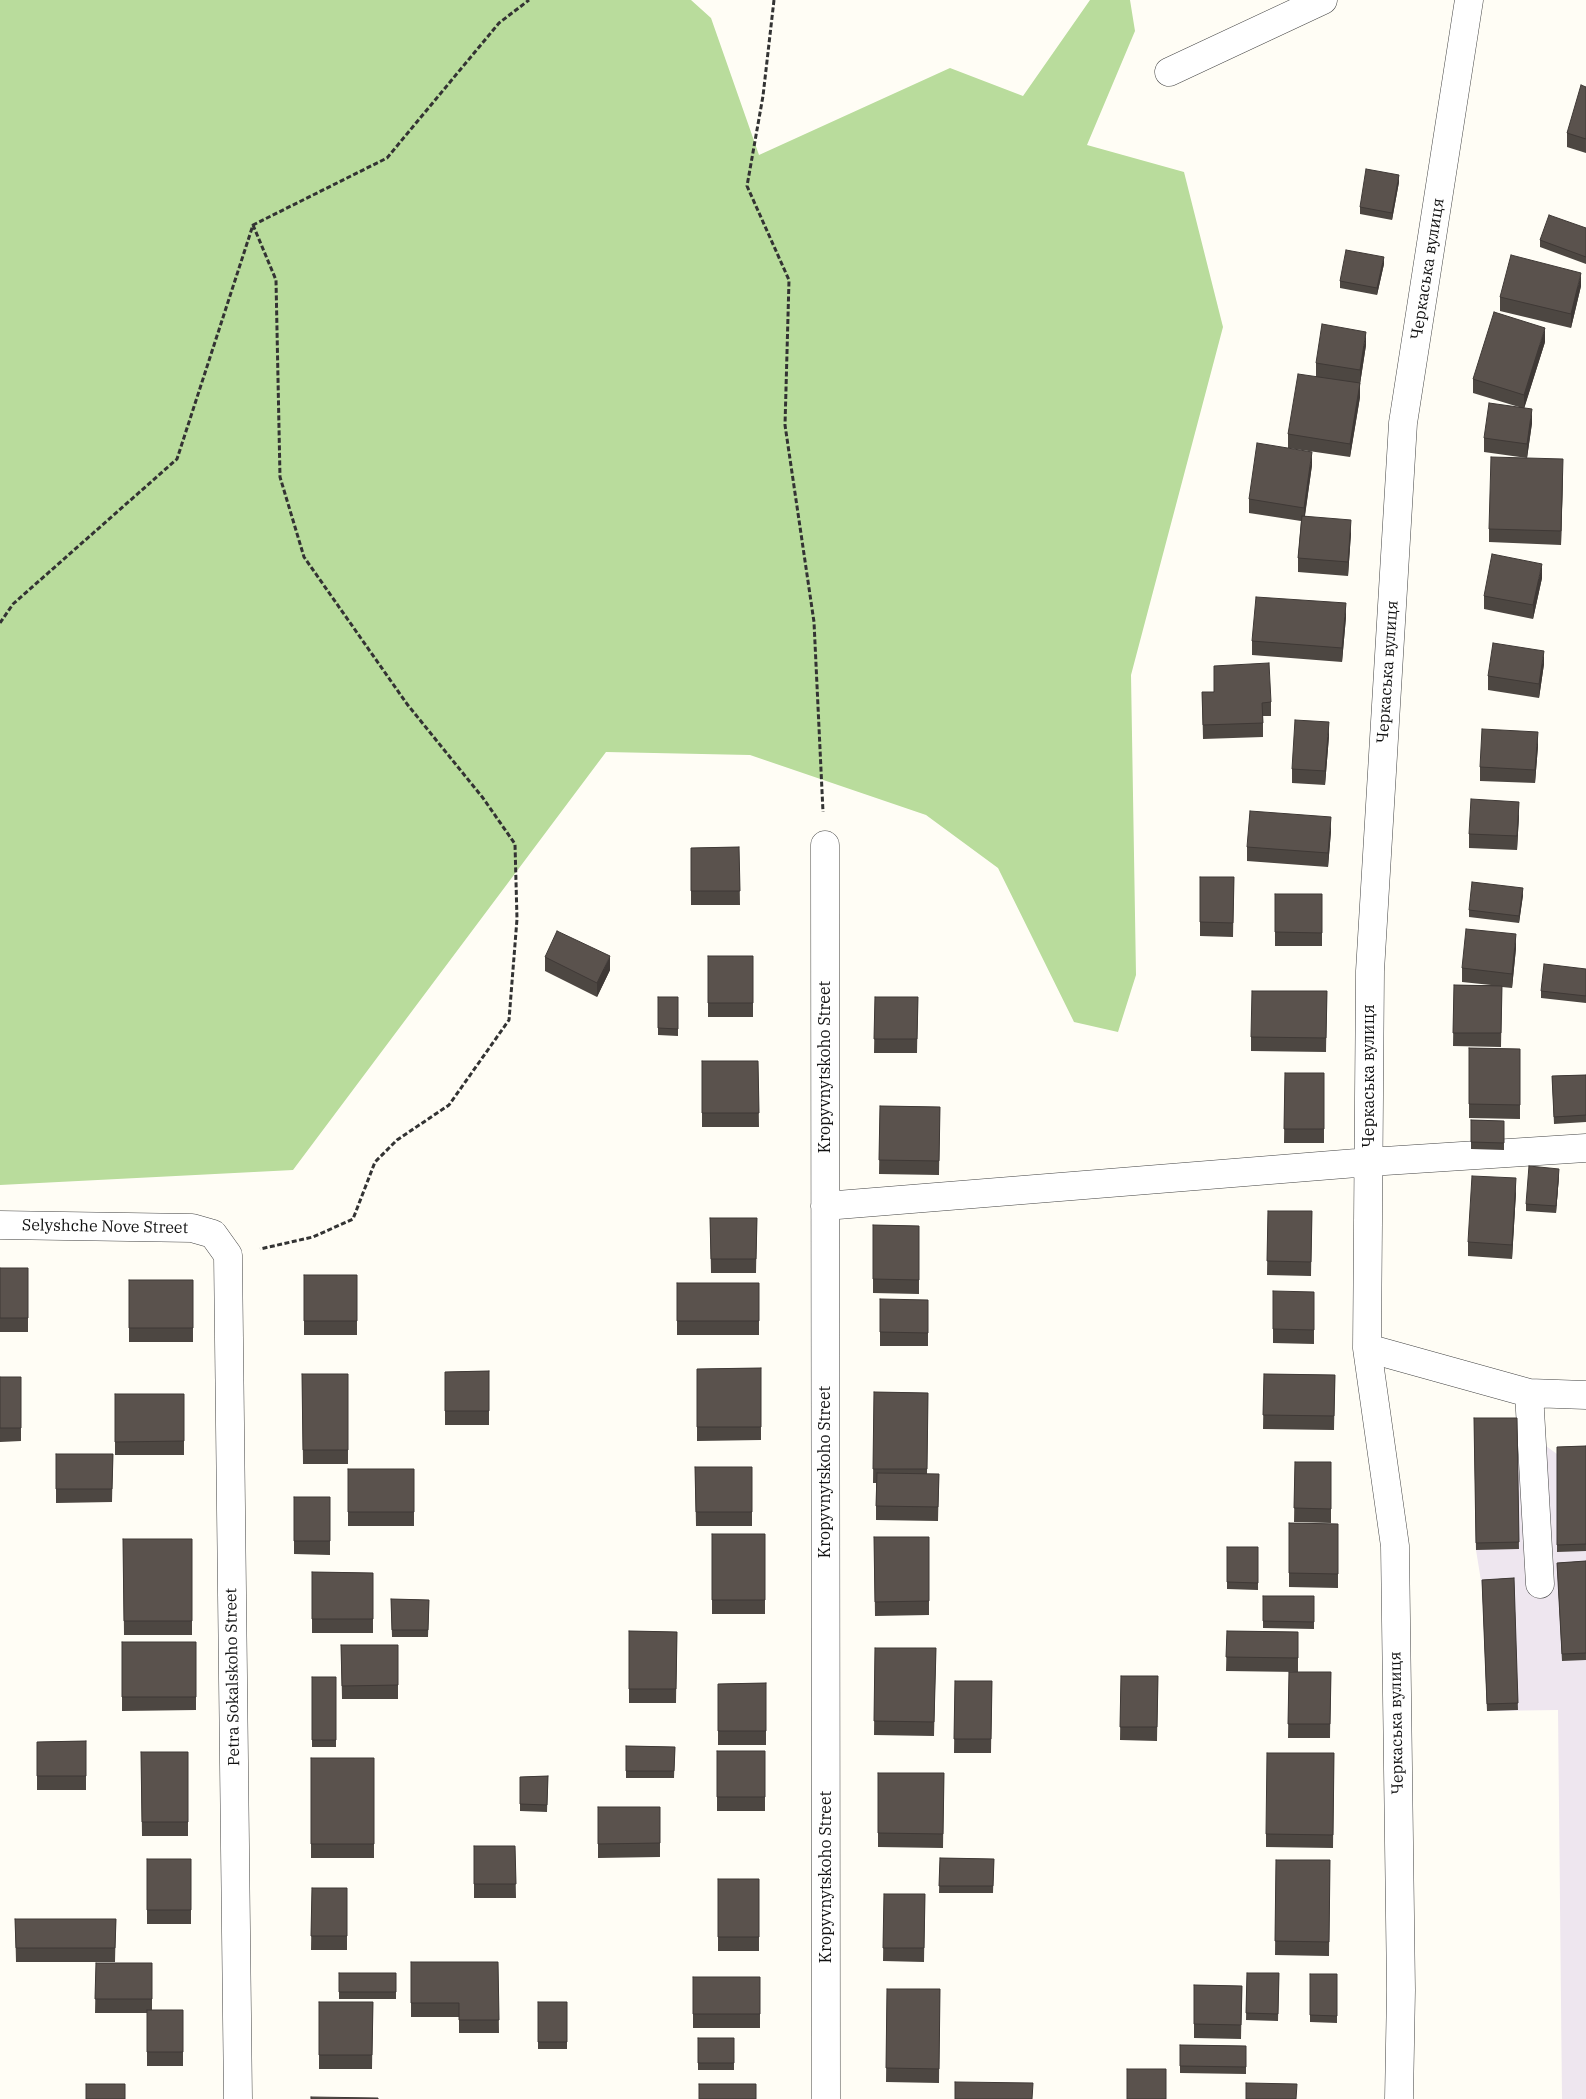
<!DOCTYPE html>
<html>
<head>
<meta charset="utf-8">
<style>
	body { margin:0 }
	canvas { display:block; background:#fffdf5 }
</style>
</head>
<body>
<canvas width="1586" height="2099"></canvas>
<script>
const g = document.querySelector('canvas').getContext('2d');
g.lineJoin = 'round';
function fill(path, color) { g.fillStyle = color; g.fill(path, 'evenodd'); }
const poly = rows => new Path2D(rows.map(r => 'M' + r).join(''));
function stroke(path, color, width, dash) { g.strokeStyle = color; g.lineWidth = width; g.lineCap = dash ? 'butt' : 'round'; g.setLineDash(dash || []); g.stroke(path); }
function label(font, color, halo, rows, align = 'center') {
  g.font = font + ' "IBM Plex Serif",serif'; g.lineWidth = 5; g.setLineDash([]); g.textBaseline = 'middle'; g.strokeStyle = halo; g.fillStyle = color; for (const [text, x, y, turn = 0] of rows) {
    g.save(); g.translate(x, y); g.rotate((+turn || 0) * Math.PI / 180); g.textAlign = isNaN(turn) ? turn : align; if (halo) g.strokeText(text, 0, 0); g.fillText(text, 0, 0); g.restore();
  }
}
fill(poly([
	[1474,1425,1517,1425,1557,1454,1586,1453,1586,2099,1562,2099,1558,1710,1487,1711,1482,1587,1476,1550]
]), '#eee6ef');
fill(poly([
	[0,0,691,0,711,18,759,155,950,68,1023,96,1090,0,1130,0,1135,31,1087,145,1184,172,1223,327,1131,675,1136,975,1118,1032,1074,1022,998,868,926,815,750,755,606,752,293,1170,0,1185]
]), '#b9dc9c');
const minor = poly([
	[1169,72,1323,0],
	[825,845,826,2099],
	[825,1206,1369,1162,1586,1148],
	[0,1225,192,1228,213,1234,228,1255,238,2099],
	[1367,1348,1529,1393,1586,1395],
	[1529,1393,1540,1584],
	[1399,2099,1401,1990,1395,1546,1367,1348,1370,971,1403,423,1469,0]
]);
stroke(minor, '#444', 29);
stroke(poly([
	[774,0,763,96,747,186,789,280,785,425,814,622,823,812],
	[253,225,276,280,280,477,304,557,407,704,483,798,515,844,517,919,509,1020,449,1105,397,1140,375,1162,353,1219,313,1237,260,1249],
	[0,623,13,604,177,459,253,225,387,158,499,23,529,0]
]), '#333', 3, [5, 2.5]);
stroke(minor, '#fff', 28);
fill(poly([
	[1586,87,1586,153,1567,147,1567,133],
	[1399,182,1392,220,1360,214,1360,207],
	[1586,228,1586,264,1540,247,1540,240],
	[1384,264,1377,295,1340,288,1340,281],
	[1581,286,1571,328,1500,311,1500,297],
	[1545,342,1524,408,1532,423,1527,458,1484,452,1484,438,1519,407,1473,393,1473,379],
	[1366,345,1360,384,1360,397,1350,457,1288,448,1288,434,1316,377,1316,363],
	[1312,465,1305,516,1351,533,1348,576,1298,572,1298,558,1301,521,1249,513,1249,499],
	[1563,473,1561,545,1489,542,1489,529],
	[1542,578,1533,619,1484,609,1484,596],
	[1346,617,1342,662,1252,655,1252,641],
	[1544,664,1539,698,1488,690,1488,676],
	[1214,666,1271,702,1271,716,1263,716,1263,737,1203,739,1202,692,1214,692],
	[1329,736,1325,785,1292,783,1292,769],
	[1538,746,1535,783,1480,781,1480,767],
	[1519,815,1517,850,1469,848,1469,834],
	[1331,831,1328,867,1247,861,1247,847],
	[739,847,740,905,691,905,691,848],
	[1200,877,1234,877,1233,937,1200,936],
	[1275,894,1322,894,1322,946,1275,946],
	[1523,895,1519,923,1469,917,1469,910],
	[1516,948,1512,988,1502,987,1501,1047,1453,1046,1454,985,1491,985,1462,982,1462,968],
	[708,956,753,956,753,1017,708,1017],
	[545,957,610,970,597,997,545,971],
	[1586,969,1586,1003,1541,998,1541,991],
	[1327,991,1326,1052,1251,1051,1251,1037],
	[658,997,678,997,678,1036,658,1035],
	[875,997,918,997,917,1053,874,1053],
	[1469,1048,1520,1049,1520,1119,1469,1118],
	[702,1061,758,1061,759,1127,702,1127],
	[1285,1073,1324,1073,1324,1143,1284,1143],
	[1586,1075,1586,1122,1554,1124,1552,1076],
	[880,1106,940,1107,939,1175,879,1174],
	[1471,1120,1504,1121,1504,1150,1471,1149],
	[1559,1176,1556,1213,1526,1211,1526,1204],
	[1516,1192,1512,1259,1468,1256,1468,1242],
	[1268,1211,1312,1211,1311,1276,1267,1275],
	[710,1218,757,1218,756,1273,711,1273],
	[873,1225,919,1226,919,1294,873,1293],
	[0,1268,28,1268,28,1332,0,1332],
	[304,1275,357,1275,357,1335,304,1335],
	[129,1280,193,1280,193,1342,129,1342],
	[677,1283,759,1283,759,1335,677,1335],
	[1314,1292,1314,1344,1273,1343,1273,1329],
	[928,1300,928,1346,880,1346,880,1332],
	[761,1368,761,1440,697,1441,697,1369],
	[489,1371,489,1425,445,1425,445,1372],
	[302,1374,348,1374,348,1464,303,1464],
	[1264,1374,1335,1375,1334,1430,1263,1429],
	[0,1377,21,1377,21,1441,0,1442],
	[874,1392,928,1393,927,1474,939,1474,938,1521,876,1520,876,1483,873,1483],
	[115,1394,184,1394,184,1455,115,1455],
	[1474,1418,1517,1418,1519,1549,1476,1550],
	[1586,1446,1586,1551,1557,1552,1557,1447],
	[56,1454,113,1454,112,1502,56,1503],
	[1295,1462,1331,1462,1331,1523,1294,1522],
	[695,1467,752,1467,752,1526,696,1526],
	[348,1469,414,1469,414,1526,348,1526],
	[294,1497,330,1497,330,1555,294,1554],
	[1289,1523,1338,1524,1338,1588,1289,1587],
	[712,1534,765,1534,765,1614,712,1614],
	[874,1537,929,1537,929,1615,875,1616],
	[123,1539,192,1539,192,1635,124,1635],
	[1227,1547,1258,1547,1258,1590,1227,1589],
	[1586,1561,1586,1660,1562,1661,1557,1563],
	[312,1572,373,1573,373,1633,312,1633],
	[1514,1578,1518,1710,1487,1711,1482,1580],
	[1263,1596,1314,1596,1314,1629,1263,1628],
	[391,1599,429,1600,428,1637,392,1637],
	[629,1631,677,1632,676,1703,629,1703],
	[1227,1631,1298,1632,1298,1672,1226,1671],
	[122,1642,196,1642,196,1710,122,1711],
	[341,1645,398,1645,398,1699,342,1699],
	[875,1648,936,1648,934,1736,874,1735],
	[1289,1672,1331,1672,1330,1738,1288,1738],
	[1121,1676,1158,1676,1157,1741,1120,1740],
	[312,1677,336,1677,336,1747,312,1747],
	[955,1681,992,1681,991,1753,954,1753],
	[766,1683,766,1745,718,1745,718,1684],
	[86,1741,86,1790,37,1790,37,1742],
	[626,1746,675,1747,674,1778,626,1778],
	[717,1751,765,1751,765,1811,717,1811],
	[141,1752,188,1752,188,1836,142,1836],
	[1334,1753,1333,1848,1266,1847,1266,1834],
	[311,1758,374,1758,374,1858,311,1858],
	[878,1773,944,1773,943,1848,878,1847],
	[548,1776,547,1812,520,1811,520,1777],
	[598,1807,660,1807,660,1857,598,1858],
	[474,1846,515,1846,516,1898,474,1898],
	[940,1858,994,1859,993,1893,939,1893],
	[147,1859,191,1859,191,1924,147,1924],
	[1276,1860,1330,1860,1329,1956,1275,1955],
	[718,1879,759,1879,759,1951,718,1951],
	[312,1888,347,1888,347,1950,311,1950],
	[884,1894,925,1894,924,1962,883,1961],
	[15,1919,116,1919,115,1962,16,1962],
	[411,1962,498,1962,499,2033,459,2033,459,2017,411,2017],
	[96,1963,152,1963,152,2010,183,2010,183,2066,147,2066,147,2013,95,2013],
	[339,1973,396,1973,396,1999,339,1999],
	[1247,1973,1279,1973,1278,2021,1246,2020],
	[1310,1974,1337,1974,1337,2023,1310,2022],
	[693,1977,760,1977,760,2028,693,2028],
	[1194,1985,1242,1986,1241,2039,1194,2038],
	[887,1989,940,1989,939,2083,886,2082],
	[319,2002,373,2002,372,2069,319,2069],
	[538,2002,567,2002,567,2049,538,2049],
	[698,2038,734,2038,734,2070,698,2070],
	[1180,2045,1246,2046,1246,2074,1180,2073]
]), '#4d4742');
fill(poly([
	[1399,175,1399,182,1392,220,1392,213],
	[1384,257,1384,264,1377,295,1377,288],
	[1581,273,1581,286,1571,328,1571,314],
	[1545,328,1545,342,1524,409,1524,395],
	[1366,332,1366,345,1360,384,1360,370],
	[1360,383,1360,397,1350,457,1350,444],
	[1532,409,1532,423,1527,458,1527,444],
	[1312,452,1312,465,1304,521,1304,508],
	[1563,459,1563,473,1561,545,1561,531],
	[1351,520,1351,533,1348,576,1348,562],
	[1542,564,1542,578,1533,619,1533,605],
	[1346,603,1346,617,1342,662,1342,648],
	[1544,651,1544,664,1539,698,1539,684],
	[1329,722,1329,736,1325,785,1325,771],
	[1538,732,1538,746,1535,783,1535,770],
	[1519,802,1519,815,1517,850,1517,836],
	[1331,817,1331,831,1328,867,1328,853],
	[1523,888,1523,895,1519,923,1519,916],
	[1516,934,1516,948,1512,988,1512,974],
	[610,956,610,970,597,997,597,983],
	[1559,1169,1559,1176,1556,1213,1556,1206],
	[1516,1178,1516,1192,1512,1259,1512,1245]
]), '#3f3936');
const building = poly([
	[1581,85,1586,87,1586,139,1567,133,1581,85],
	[1366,169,1399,175,1392,213,1360,207,1366,169],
	[1549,215,1586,228,1586,257,1540,240,1549,215],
	[1346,250,1384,257,1377,288,1340,281,1346,250],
	[1511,255,1581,273,1571,314,1500,297,1511,255],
	[1494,312,1545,328,1524,395,1473,379,1494,312],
	[1322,324,1366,332,1360,370,1316,363,1322,324],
	[1298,374,1360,383,1350,444,1288,434,1298,374],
	[1489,403,1532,409,1527,444,1484,438,1489,403],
	[1257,443,1312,452,1304,508,1249,499,1257,443],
	[1491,457,1563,459,1561,531,1489,529,1491,457],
	[1302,516,1351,520,1348,562,1298,558,1302,516],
	[1492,554,1542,564,1533,605,1484,596,1492,554],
	[1256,597,1346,603,1342,648,1252,641,1256,597],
	[1493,643,1544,651,1539,684,1488,676,1493,643],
	[1269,663,1271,702,1262,703,1263,723,1203,725,1202,692,1214,692,1214,666,1269,663],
	[1295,720,1329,722,1325,771,1292,769,1295,720],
	[1482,729,1538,732,1535,770,1480,767,1482,729],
	[1471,799,1519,802,1517,836,1469,834,1471,799],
	[1250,811,1331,817,1328,853,1247,847,1250,811],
	[739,847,740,891,691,891,691,848,739,847],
	[1200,877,1234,877,1233,923,1200,922,1200,877],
	[1472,882,1523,888,1519,916,1469,910,1472,882],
	[1275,894,1322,894,1322,933,1275,932,1275,894],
	[1466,929,1516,934,1512,974,1462,968,1466,929],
	[557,931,610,956,597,983,545,957,557,931],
	[708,956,753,956,753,1003,708,1003,708,956],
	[1544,964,1586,969,1586,996,1541,991,1544,964],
	[1454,985,1502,986,1501,1033,1453,1033,1454,985],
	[1252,991,1327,991,1326,1038,1251,1037,1252,991],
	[658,997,678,997,678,1029,658,1028,658,997],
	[875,997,918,997,917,1039,874,1039,875,997],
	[1469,1048,1520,1049,1520,1105,1469,1104,1469,1048],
	[702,1061,758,1061,759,1113,702,1113,702,1061],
	[1285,1073,1324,1073,1324,1129,1284,1129,1285,1073],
	[1586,1075,1586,1115,1554,1117,1552,1076,1586,1075],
	[880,1106,940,1107,939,1161,879,1160,880,1106],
	[1471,1120,1504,1121,1504,1143,1471,1142,1471,1120],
	[1529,1166,1559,1169,1556,1206,1526,1204,1529,1166],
	[1472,1176,1516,1178,1512,1245,1468,1242,1472,1176],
	[1268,1211,1312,1211,1311,1262,1267,1261,1268,1211],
	[710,1218,757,1218,756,1259,711,1259,710,1218],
	[873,1225,919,1226,919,1280,873,1279,873,1225],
	[0,1268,28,1268,28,1318,0,1318,0,1268],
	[304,1275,357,1275,357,1321,304,1321,304,1275],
	[129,1280,193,1280,193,1328,129,1328,129,1280],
	[677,1283,759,1283,759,1321,677,1321,677,1283],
	[1273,1291,1314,1292,1314,1330,1273,1329,1273,1291],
	[880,1299,928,1300,928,1333,880,1332,880,1299],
	[761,1368,761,1427,697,1427,697,1369,761,1368],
	[489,1371,489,1411,445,1411,445,1372,489,1371],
	[302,1374,348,1374,348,1450,303,1450,302,1374],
	[1264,1374,1335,1375,1334,1416,1263,1415,1264,1374],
	[0,1377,21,1377,21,1428,0,1428,0,1377],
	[874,1392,928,1393,927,1469,873,1469,874,1392],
	[115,1394,184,1394,184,1441,115,1442,115,1394],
	[1474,1418,1517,1418,1519,1542,1476,1543,1474,1418],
	[1586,1446,1586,1544,1557,1545,1557,1447,1586,1446],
	[56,1454,113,1454,112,1489,56,1489,56,1454],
	[1295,1462,1331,1462,1331,1509,1294,1508,1295,1462],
	[695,1467,752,1467,752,1512,696,1512,695,1467],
	[348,1469,414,1469,414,1512,348,1512,348,1469],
	[877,1473,939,1474,938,1507,876,1506,877,1473],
	[294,1497,330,1497,330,1541,294,1541,294,1497],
	[1289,1523,1338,1524,1338,1574,1289,1573,1289,1523],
	[712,1534,765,1534,765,1600,712,1600,712,1534],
	[874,1537,929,1537,929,1601,875,1602,874,1537],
	[123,1539,192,1539,192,1621,124,1621,123,1539],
	[1227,1547,1258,1547,1258,1583,1227,1582,1227,1547],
	[1586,1561,1586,1653,1562,1654,1557,1563,1586,1561],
	[312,1572,373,1573,373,1619,312,1619,312,1572],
	[1514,1578,1518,1703,1487,1704,1482,1580,1514,1578],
	[1263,1596,1314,1596,1314,1622,1263,1621,1263,1596],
	[391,1599,429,1600,428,1630,392,1630,391,1599],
	[629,1631,677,1632,676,1689,629,1689,629,1631],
	[1227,1631,1298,1632,1298,1658,1226,1657,1227,1631],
	[122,1642,196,1642,196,1697,122,1697,122,1642],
	[341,1645,398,1645,398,1685,342,1686,341,1645],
	[875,1648,936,1648,934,1722,874,1721,875,1648],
	[1289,1672,1331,1672,1330,1724,1288,1724,1289,1672],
	[1121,1676,1158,1676,1157,1727,1120,1727,1121,1676],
	[312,1677,336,1677,336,1740,312,1740,312,1677],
	[955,1681,992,1681,991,1739,954,1739,955,1681],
	[766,1683,766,1731,718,1731,718,1684,766,1683],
	[86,1741,86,1776,37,1776,37,1742,86,1741],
	[626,1746,675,1747,674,1771,626,1771,626,1746],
	[717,1751,765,1751,765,1797,717,1797,717,1751],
	[141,1752,188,1752,188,1822,142,1822,141,1752],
	[1267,1753,1334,1753,1333,1835,1266,1834,1267,1753],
	[311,1758,374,1758,374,1844,311,1844,311,1758],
	[878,1773,944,1773,943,1834,878,1833,878,1773],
	[548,1776,547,1805,520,1804,520,1777,548,1776],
	[598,1807,660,1807,660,1843,598,1844,598,1807],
	[474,1846,515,1846,516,1884,474,1884,474,1846],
	[940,1858,994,1859,993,1886,939,1886,940,1858],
	[147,1859,191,1859,191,1910,147,1910,147,1859],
	[1276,1860,1330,1860,1329,1942,1275,1941,1276,1860],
	[718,1879,759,1879,759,1937,718,1937,718,1879],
	[312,1888,347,1888,347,1936,311,1936,312,1888],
	[884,1894,925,1894,924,1948,883,1948,884,1894],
	[15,1919,116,1919,115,1948,16,1948,15,1919],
	[411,1962,498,1962,499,2020,459,2020,459,2003,411,2003,411,1962],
	[96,1963,152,1963,152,1999,95,1999,96,1963],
	[339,1973,396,1973,396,1992,339,1992,339,1973],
	[1247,1973,1279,1973,1278,2014,1246,2013,1247,1973],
	[1310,1974,1337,1974,1337,2016,1310,2015,1310,1974],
	[693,1977,760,1977,760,2014,693,2014,693,1977],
	[1194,1985,1242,1986,1241,2025,1194,2024,1194,1985],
	[887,1989,940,1989,939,2069,886,2068,887,1989],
	[319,2002,373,2002,372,2055,319,2055,319,2002],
	[538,2002,567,2002,567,2042,538,2042,538,2002],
	[147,2010,183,2010,183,2052,147,2052,147,2010],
	[698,2038,734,2038,734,2063,698,2063,698,2038],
	[1180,2045,1246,2046,1246,2067,1180,2066,1180,2045],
	[1127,2069,1166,2069,1166,2099,1127,2099,1127,2069],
	[955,2082,1033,2083,1032,2099,955,2099,955,2082],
	[1246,2083,1297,2084,1296,2099,1246,2099,1246,2083],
	[86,2084,125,2084,125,2099,86,2099,86,2084],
	[699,2084,756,2084,756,2099,699,2099,699,2084],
	[311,2097,378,2098,378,2099,311,2099,311,2097]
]);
fill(building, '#5a524d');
stroke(building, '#3f3936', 1);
label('16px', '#111', '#fff', [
	["Черкаська вулиця",1428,269,-81],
	["Черкаська вулиця",1388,672,-86],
	["Kropyvnytskoho Street",825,1067,-90],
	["Черкаська вулиця",1369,1076,-90],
	["Selyshche Nove Street",105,1227,1],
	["Kropyvnytskoho Street",825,1472,-90],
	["Petra Sokalskoho Street",233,1677,-91],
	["Черкаська вулиця",1397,1723,-91],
	["Kropyvnytskoho Street",826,1877,-90]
]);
</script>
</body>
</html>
